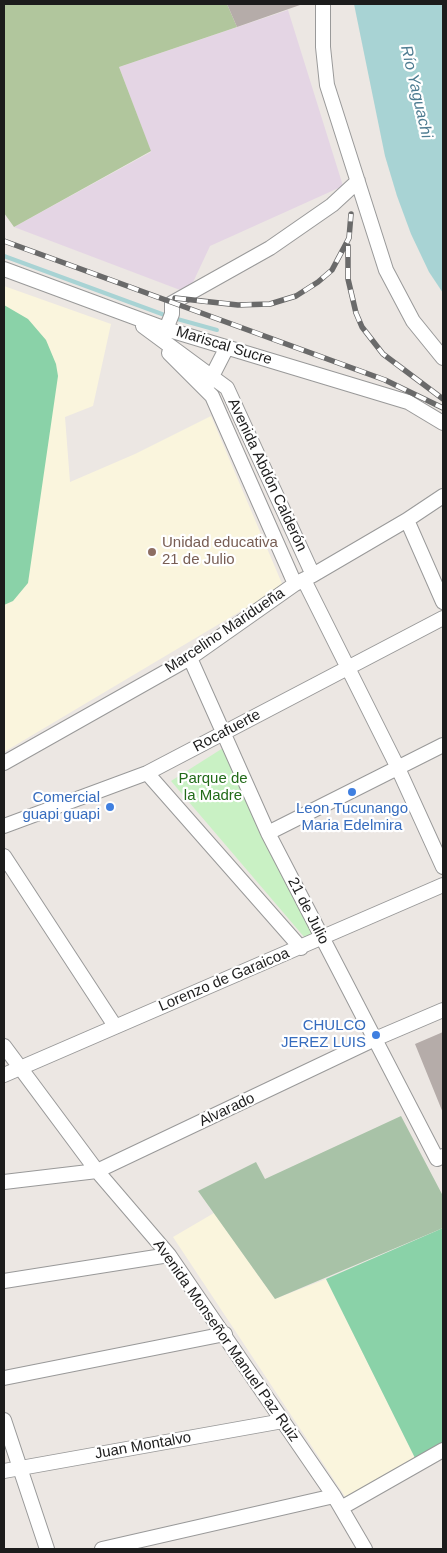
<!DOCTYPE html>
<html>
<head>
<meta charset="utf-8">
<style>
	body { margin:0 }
	#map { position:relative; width:447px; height:1553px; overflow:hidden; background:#ece7e3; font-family:Helvetica,sans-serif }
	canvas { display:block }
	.frame { position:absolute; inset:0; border:5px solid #1c1c1c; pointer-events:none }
</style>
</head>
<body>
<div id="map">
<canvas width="447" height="1553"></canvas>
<div class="frame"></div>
</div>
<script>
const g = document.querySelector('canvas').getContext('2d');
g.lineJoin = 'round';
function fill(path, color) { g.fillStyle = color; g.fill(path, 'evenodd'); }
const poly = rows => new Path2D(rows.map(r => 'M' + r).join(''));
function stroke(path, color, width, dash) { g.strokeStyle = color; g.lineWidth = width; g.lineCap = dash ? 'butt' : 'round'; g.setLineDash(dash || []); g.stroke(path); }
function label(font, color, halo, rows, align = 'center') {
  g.font = font + ' Helvetica,sans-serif'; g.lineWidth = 4.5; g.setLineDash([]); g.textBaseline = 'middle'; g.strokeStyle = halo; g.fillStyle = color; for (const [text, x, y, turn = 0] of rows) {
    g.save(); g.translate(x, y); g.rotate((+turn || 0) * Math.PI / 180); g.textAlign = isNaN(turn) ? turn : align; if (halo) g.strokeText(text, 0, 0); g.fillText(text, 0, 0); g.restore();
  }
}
fill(poly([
	[288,10,343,186,210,246,188,293,14,227,151,152,119,67]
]), '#e4d5e4');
fill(poly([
	[4,286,111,324,93,406,65,417,70,482,135,454,211,416,283,586,4,752],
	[214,1213,275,1299,326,1279,415,1458,346,1498,173,1237]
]), '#faf5dd');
fill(poly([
	[4,4,227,4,237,27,119,67,151,151,14,227,4,213]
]), '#b1c69d');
fill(poly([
	[401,1116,443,1196,443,1228,275,1299,198,1191,256,1162,265,1179]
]), '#a8c2a7');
fill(poly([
	[223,748,312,933,305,938,171,781]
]), '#c9f1c4');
fill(poly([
	[4,305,28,319,46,340,56,364,58,376,28,583,13,601,4,605],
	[443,1228,443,1443,415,1458,326,1279]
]), '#8ad2a8');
fill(poly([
	[354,4,443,4,443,293,429,272,411,234,397,196,385,156]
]), '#a8d3d4');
stroke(poly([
	[4,256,170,317,217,330]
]), '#a8d3d4', 4);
fill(poly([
	[227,4,300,4,300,5,237,27],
	[443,1032,443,1113,415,1044]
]), '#b5aca9');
const minor = poly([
	[323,4,323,47,327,85,386,270,413,321,443,358],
	[4,269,166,329,408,402,443,423],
	[143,326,227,388,313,575],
	[166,329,172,314,172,303,270,248,332,205,358,181],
	[169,353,212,396,295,584],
	[208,384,227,347],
	[407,520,443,602],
	[304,580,397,766,443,867],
	[190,658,268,833,437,1159,443,1156],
	[4,763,190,658,295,584,313,575,407,520,443,496],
	[147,773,301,948],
	[4,826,147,773,443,618],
	[268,833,443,745],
	[4,856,115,1026],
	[4,1046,97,1171,169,1255,334,1496,365,1549],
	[4,1075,443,885],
	[4,1182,97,1171,375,1039,443,1010],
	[4,1281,169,1255],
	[4,1378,225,1334],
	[4,1420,47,1549],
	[4,1471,283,1421],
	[341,1508,443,1450],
	[102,1549,334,1496]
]);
stroke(minor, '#999', 16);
stroke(minor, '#fff', 14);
const rail = poly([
	[4,241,385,380,443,408],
	[348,246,348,279,356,313,362,327,383,354,443,399],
	[175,298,238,305,270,304,296,296,318,282,332,270,349,238,351,214]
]);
stroke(rail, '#6a6a6a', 5.5);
stroke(rail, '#fff', 4, [11]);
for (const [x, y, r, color] of [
	[152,552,5,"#8d6e63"],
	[352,792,5,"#3f7fe0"],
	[110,807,5,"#3f7fe0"],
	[376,1035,5,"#3f7fe0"]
]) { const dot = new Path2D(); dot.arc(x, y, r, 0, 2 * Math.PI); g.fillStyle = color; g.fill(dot); stroke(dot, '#fff', 2); }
label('15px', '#1c1c1c', '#fff', [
	["Mariscal Sucre",224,346,17],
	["Avenida Abdón Calderón",267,475,65],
	["Marcelino Maridueña",225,631,-34],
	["Rocafuerte",227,731,-28],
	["21 de Julio",308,911,63],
	["Lorenzo de Garaicoa",224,980,-23],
	["Alvarado",227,1110,-25],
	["Avenida Monseñor Manuel Paz Ruiz",226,1341,55],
	["Juan Montalvo",143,1446,-10]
]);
label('15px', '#785e54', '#fff', [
	["Unidad educativa",162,543],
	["21 de Julio",162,560]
], 'left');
label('15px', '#226b19', '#fff', [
	["Parque de",213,779],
	["la Madre",213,796]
]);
label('15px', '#366cbe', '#fff', [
	["Comercial",100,798],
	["guapi guapi",100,815],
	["Leon Tucunango",352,809,"center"],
	["Maria Edelmira",352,826,"center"],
	["CHULCO",366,1026],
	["JEREZ LUIS",366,1043]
], 'right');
label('italic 16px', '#4e7c91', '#fff', [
	["Río Yaguachi",416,92,77]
]);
</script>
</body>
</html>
